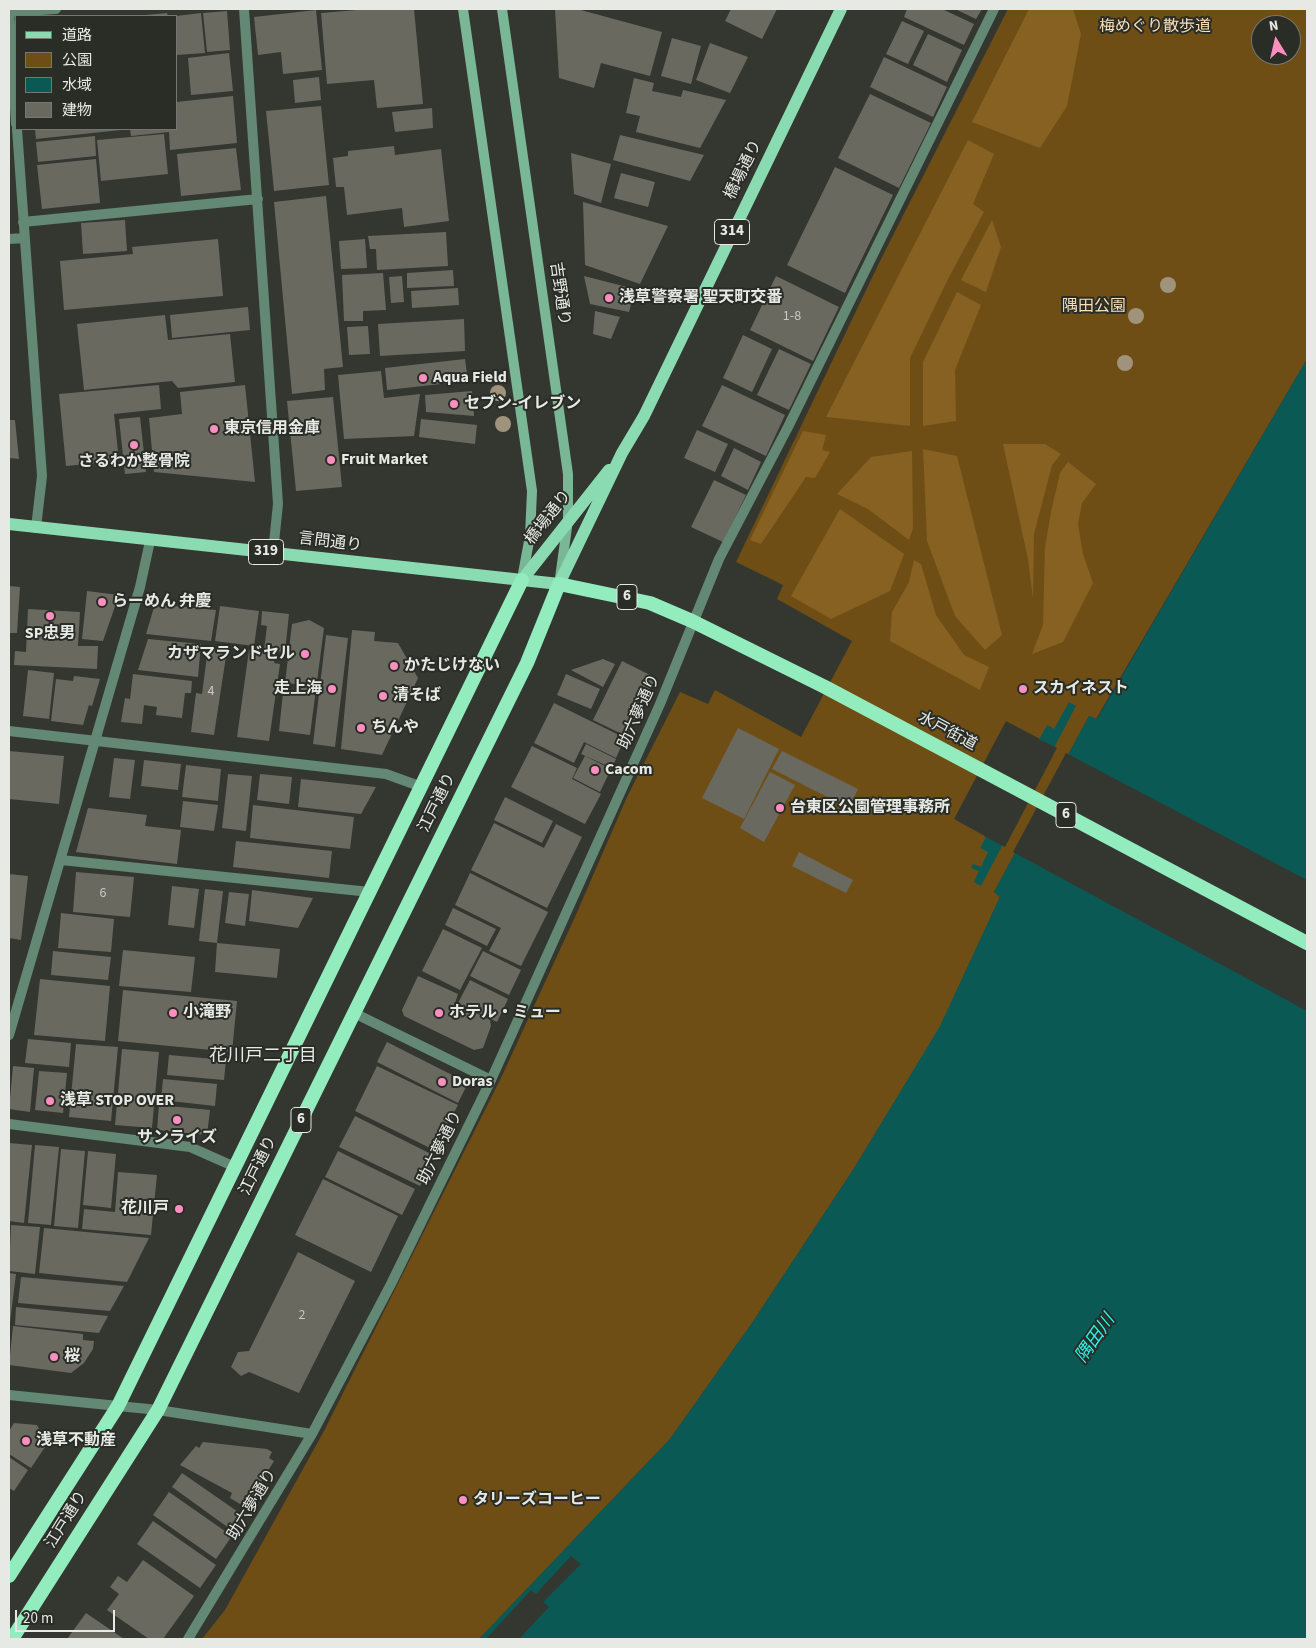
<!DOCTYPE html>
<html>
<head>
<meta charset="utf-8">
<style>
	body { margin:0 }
	#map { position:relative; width:1316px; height:1648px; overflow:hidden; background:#333730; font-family:"Source Sans 3","Noto Sans JP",sans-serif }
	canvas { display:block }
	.frame { position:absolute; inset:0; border:10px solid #e6e9e4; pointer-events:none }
	.legend { position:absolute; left:15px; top:15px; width:162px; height:115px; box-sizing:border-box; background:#292d26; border:1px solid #757872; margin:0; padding:6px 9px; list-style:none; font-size:15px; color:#e6e9e4 }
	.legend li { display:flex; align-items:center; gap:10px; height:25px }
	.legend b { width:25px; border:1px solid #757872 }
	.north { position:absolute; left:1251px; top:15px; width:50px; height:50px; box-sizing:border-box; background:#292d26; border:1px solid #757872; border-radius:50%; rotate:351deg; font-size:14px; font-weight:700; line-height:20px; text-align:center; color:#e6e9e4 }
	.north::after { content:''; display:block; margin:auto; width:18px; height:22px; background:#fd8ec0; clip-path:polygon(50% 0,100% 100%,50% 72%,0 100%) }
	.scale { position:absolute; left:15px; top:1610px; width:100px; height:22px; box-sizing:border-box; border:2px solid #e6e9e4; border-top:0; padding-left:6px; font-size:15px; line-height:18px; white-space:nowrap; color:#e6e9e4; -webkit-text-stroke:4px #292d26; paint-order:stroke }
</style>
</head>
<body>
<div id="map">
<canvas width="1316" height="1648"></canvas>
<div class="frame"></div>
<ul class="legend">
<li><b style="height:6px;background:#8bdbb2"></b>道路</li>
<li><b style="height:14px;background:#6f4e16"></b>公園</li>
<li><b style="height:14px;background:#0a5955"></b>水域</li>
<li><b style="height:14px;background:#696960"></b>建物</li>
</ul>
<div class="north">N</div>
<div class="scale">20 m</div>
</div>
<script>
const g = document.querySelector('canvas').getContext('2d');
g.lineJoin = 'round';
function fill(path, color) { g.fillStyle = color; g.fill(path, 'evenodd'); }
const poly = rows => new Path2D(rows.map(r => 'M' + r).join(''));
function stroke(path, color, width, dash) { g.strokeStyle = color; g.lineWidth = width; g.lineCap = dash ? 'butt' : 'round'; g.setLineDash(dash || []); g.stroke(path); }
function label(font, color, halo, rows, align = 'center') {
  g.font = font + ' "Source Sans 3","Noto Sans JP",sans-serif'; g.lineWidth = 4; g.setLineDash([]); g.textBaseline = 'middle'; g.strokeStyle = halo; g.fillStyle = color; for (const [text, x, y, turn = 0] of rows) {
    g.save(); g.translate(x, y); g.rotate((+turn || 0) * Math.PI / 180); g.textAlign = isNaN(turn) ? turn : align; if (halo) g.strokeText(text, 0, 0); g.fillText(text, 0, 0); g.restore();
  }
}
fill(poly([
	[1008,9,1307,9,1307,359,1096,719,1089,716,994,892,1000,897,940,1027,853,1170,752,1323,670,1439,479,1639,202,1639,225,1610,324,1431,501,1078,575,917,627,797,680,692,708,704,715,690,801,737,852,641,777,599,783,585,736,562,881,259],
	[1261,25,1291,25,1291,55,1261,55],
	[1006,721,1040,739,992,840,954,819]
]), '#6f4e16');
fill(poly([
	[1029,9,1073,9,1081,34,1067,106,1040,148,972,122],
	[968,140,994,154,973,204,984,212,948,279,910,358,910,426,826,417],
	[992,220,1001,247,986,292,961,280],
	[957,292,981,305,955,370,956,421,923,426,923,362],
	[803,431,826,435,822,450,830,452,815,478,806,477,761,544,750,540],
	[1003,444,1045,444,1061,454,1052,465,1034,534,1033,599,1028,559],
	[923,449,957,456,1002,635,985,650,955,616,927,541],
	[912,451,913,528,909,540,868,509,837,494,871,457],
	[1068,462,1096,484,1082,503,1078,524,1083,554,1093,583,1063,642,1032,654,1043,625,1045,547,1051,512,1060,473],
	[840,509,904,554,890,591,831,619,791,596],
	[914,560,921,564,936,615,964,655,989,667,980,690,890,641,892,612,909,582]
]), '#876121');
fill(poly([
	[1307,359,1307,1639,479,1639,670,1439,752,1323,853,1170,940,1026,1000,897,994,892,1089,716,1097,719],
	[1069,702,1076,706,981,886,974,882,979,871,971,868,973,864,981,867,988,852,980,848,1047,725,1054,729]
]), '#0a5955');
fill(poly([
	[1037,738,1057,748,1005,847,984,836],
	[1066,753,1307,880,1307,1011,1013,852],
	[571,1556,581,1564,543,1602,549,1607,519,1639,486,1639,531,1590,536,1594]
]), '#333730');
fill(poly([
	[368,9,414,9,423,104,377,108,374,80,327,84,321,13],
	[555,9,577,9,662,32,650,76,601,63,594,88,559,78],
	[731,9,777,9,762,39,725,21],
	[907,9,942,9,974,24,964,45,904,17],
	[955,9,982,9,976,19],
	[316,10,322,70,283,74,281,52,258,55,254,17],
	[227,11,230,50,207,52,203,13],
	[167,13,168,16,147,16,146,15],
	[201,13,205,53,177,55,176,16],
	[902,21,924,31,908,64,886,54],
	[928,34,962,50,947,82,913,65],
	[672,38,701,46,691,84,661,76],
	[710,43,748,57,730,93,696,80],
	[229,53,233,91,191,95,188,58],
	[884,57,947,87,933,117,870,87],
	[319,77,321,100,295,103,293,80],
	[634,78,654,83,652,91,681,97,683,90,726,100,700,148,636,132,640,116,626,113],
	[870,94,931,123,899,188,838,158],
	[233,96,237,143,170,150,169,132,131,136,130,129,176,129,176,102],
	[321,106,329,185,274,191,266,111],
	[432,108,433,128,395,132,392,112],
	[35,129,121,129,121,130,36,139],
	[164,134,168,174,101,181,97,140],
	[620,135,704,155,690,181,613,160],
	[95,136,96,156,38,162,36,142],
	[394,146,395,155,441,149,449,221,404,227,402,208,347,215,344,187,336,187,333,158,348,156,348,151],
	[236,148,241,190,181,196,177,154],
	[571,153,611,164,601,203,574,194],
	[96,159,100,203,42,209,37,165],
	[835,167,893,195,845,293,787,265],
	[621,173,655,182,648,207,614,198],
	[326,196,343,367,324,369,325,390,292,394,274,202],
	[583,202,668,226,640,284,585,265],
	[125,220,127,251,83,254,81,223],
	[446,232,448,266,377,270,376,249,370,249,368,236],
	[218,239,223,296,64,310,60,261,133,254,132,247],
	[365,239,367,268,341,269,339,241],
	[453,270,454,286,407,288,407,273],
	[383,273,386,310,363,311,363,321,344,321,342,275],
	[402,276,404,302,391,303,389,277],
	[584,276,635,289,629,312,590,304],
	[776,276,839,307,813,361,750,330],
	[458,288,459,305,412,308,411,291],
	[248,307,250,330,172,338,170,315],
	[595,311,620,317,611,339,593,334],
	[165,315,168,340,230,334,235,382,178,388,172,381,84,390,77,324],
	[464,319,465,351,380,356,378,324],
	[368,326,370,354,349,355,347,327],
	[743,335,772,349,752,392,723,378],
	[779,349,811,364,789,410,757,395],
	[465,359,468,381,387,390,385,368],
	[381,371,384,398,420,394,414,436,344,439,338,375],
	[159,385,161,409,114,414,119,461,66,466,59,394],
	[245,385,255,482,154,472,149,418,182,414,180,392],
	[722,385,785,415,766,456,702,426],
	[472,391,474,416,426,412,425,395],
	[333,397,342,487,296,491,287,401],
	[140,417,146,472,125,474,119,419],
	[421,419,477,425,475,444,419,437],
	[9,420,15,420,19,459,9,458],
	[697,430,728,444,715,472,684,458],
	[734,448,761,462,748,490,721,476],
	[714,480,746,495,723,542,691,527],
	[9,586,20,587,17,633,9,633],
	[87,591,119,595,103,641,82,639],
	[155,604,216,610,211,641,146,634],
	[220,606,259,611,254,646,215,641],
	[28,609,80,612,78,646,98,646,97,669,14,665,15,651,26,652],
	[262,611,289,614,285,652,264,650,267,626,261,625],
	[309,620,324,628,310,735,279,731,283,693,295,694,296,684,285,683,292,624],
	[352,630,375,632,374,641,398,643,418,678,382,755,341,749],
	[326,635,348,638,335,747,313,744],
	[148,639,201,644,198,677,138,670],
	[208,648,227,650,214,735,191,732,196,693,202,694],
	[249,650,275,654,274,663,280,664,269,741,237,737],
	[603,659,615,664,603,687,571,670],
	[622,661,656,678,626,736,593,720],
	[28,670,54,673,49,719,23,716],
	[133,674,192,681,191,693,185,693,182,718,156,715,157,707,144,705,142,724,121,722,125,698,130,699],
	[566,674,600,689,591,709,557,695],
	[74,676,100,679,92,706,89,705,83,725,51,721,56,679,73,681],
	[554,703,625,738,616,758,584,742,574,763,534,743],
	[738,728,779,749,744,819,702,798],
	[586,744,616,759,612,768,581,754],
	[532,746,577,768,572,779,601,794,585,824,511,787],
	[9,751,64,756,59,804,9,799],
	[782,751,858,789,849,808,772,769],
	[585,756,611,769,600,792,573,778],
	[114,758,135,760,130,799,109,797],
	[144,760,181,764,178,790,141,786],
	[186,765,221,769,218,801,182,797],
	[770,772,795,785,764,842,740,828],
	[228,774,252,776,246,831,222,828],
	[260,774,292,777,289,804,257,800],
	[301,779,376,787,361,814,298,807],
	[505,797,553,821,542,843,494,820],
	[183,801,218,805,214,831,180,827],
	[253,805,354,817,350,849,250,838],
	[88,808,147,815,145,826,181,830,177,864,76,852],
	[494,823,544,848,556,824,582,837,547,908,471,870],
	[236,841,332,851,329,878,233,867],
	[799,852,853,880,846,893,792,866],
	[76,872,134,877,130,917,73,912],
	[470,873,548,912,521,966,489,951,501,928,455,905],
	[9,874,28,876,21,940,9,938],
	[172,886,199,889,194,928,168,925],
	[205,889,223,891,217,943,280,949,277,978,215,972,217,943,199,941],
	[252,890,313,898,298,928,249,921],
	[229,892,249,894,245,926,225,923],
	[453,908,496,929,487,946,445,925],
	[61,913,114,919,111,952,58,948],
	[443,929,482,948,460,990,422,971],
	[123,950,195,957,191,992,119,986],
	[53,951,111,957,108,980,51,975],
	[483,951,521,970,509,995,470,976],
	[418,976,458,994,455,1003,490,1020,491,1026,483,1048,474,1050,404,1016,402,1010],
	[40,979,110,986,105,1041,34,1035],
	[470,980,508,999,497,1022,458,1003],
	[123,990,237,1001,232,1052,118,1041],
	[28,1039,71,1043,69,1067,25,1063],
	[387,1042,468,1083,458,1103,377,1062],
	[76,1044,118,1047,111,1121,69,1117],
	[122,1049,159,1052,152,1128,115,1125],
	[169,1055,226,1060,224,1080,167,1075],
	[13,1066,34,1068,30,1112,9,1109],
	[377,1066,458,1105,434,1150,355,1111],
	[39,1071,67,1073,63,1113,35,1110],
	[163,1079,217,1084,215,1106,161,1100],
	[159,1105,210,1110,207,1135,157,1130],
	[355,1116,435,1156,420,1186,339,1147],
	[9,1143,32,1145,24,1223,9,1221],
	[35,1145,59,1147,51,1225,28,1223],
	[61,1149,85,1151,78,1228,54,1226],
	[88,1151,116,1154,111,1208,83,1205],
	[338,1151,415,1189,402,1215,325,1177],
	[118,1172,157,1175,151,1235,82,1229,84,1209,115,1212],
	[323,1179,398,1216,371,1272,295,1235],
	[11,1225,40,1227,35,1274,9,1271],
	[44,1228,149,1238,127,1282,39,1273],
	[298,1252,355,1281,299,1393,249,1372,241,1376,231,1367,238,1352,249,1351],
	[9,1273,16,1274,10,1323,9,1322],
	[21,1277,124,1286,110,1311,18,1303],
	[16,1307,108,1316,99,1333,15,1325],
	[13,1326,83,1334,83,1340,94,1341,93,1349,84,1363,71,1373,9,1365],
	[14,1423,37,1425,47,1444,31,1468,9,1454,9,1431],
	[203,1442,267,1449,272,1452,269,1458,274,1461,249,1502,245,1499,240,1504,230,1498,232,1493,180,1465,196,1446,199,1448],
	[9,1457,28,1470,14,1491,9,1488],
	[182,1473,244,1516,233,1531,172,1487],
	[169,1492,232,1536,216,1559,153,1515],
	[153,1521,216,1565,200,1588,137,1544],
	[143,1560,194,1596,163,1639,149,1639,107,1610,119,1594,110,1587,118,1576,127,1582],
	[86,1613,124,1639,67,1639]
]), '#696960');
stroke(poly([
	[9,9,16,124],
	[244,9,278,504,273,552],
	[9,12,56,9],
	[17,129,42,476,36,528],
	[23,222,258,199],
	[9,239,24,238],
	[9,731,386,774,422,787],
	[61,860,370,892],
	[354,1013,491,1080],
	[9,1035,140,587,150,541],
	[9,1124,190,1147,235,1167],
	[9,1395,158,1410,312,1434],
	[188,1639,312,1434,391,1284,491,1080,660,704,719,559,788,427,994,9]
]), '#638874', 10);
stroke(poly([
	[463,9,532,491,530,536,522,579],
	[502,9,568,474,568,520,560,578]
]), '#7ab797', 10);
stroke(poly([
	[9,524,559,584,622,453,644,416,841,9],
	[522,580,609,470]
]), '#8bdbb2', 12);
stroke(poly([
	[9,1576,118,1406,522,580],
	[12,1639,158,1410,527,663,559,584,650,603,692,621,825,687,1307,943]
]), '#92ecbe', 14);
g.fillStyle = '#a0937b';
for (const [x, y] of [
	[1168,285],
	[1136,316],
	[1125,363],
	[498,393],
	[503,424]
]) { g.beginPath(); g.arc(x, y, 8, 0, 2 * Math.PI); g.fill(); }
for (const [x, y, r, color] of [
	[609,298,5,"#fd8ec0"],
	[423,378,5,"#fd8ec0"],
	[454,404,5,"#fd8ec0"],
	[214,429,5,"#fd8ec0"],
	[134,445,5,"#fd8ec0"],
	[331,460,5,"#fd8ec0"],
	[102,602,5,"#fd8ec0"],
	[50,616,5,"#fd8ec0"],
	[305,654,5,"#fd8ec0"],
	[394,666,5,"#fd8ec0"],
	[332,689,5,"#fd8ec0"],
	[1023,689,5,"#fd8ec0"],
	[383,696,5,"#fd8ec0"],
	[361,728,5,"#fd8ec0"],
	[595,770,5,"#fd8ec0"],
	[780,808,5,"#fd8ec0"],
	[173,1013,5,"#fd8ec0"],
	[439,1013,5,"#fd8ec0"],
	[442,1082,5,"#fd8ec0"],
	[50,1101,5,"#fd8ec0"],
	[177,1120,5,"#fd8ec0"],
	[179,1209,5,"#fd8ec0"],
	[54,1357,5,"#fd8ec0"],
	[26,1441,5,"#fd8ec0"],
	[463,1500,5,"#fd8ec0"]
]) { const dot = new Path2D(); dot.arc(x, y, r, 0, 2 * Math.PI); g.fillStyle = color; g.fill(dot); stroke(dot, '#292d26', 2); }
label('14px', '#c7c9c3', null, [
	["1-8",792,317],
	["4",211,692],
	["6",103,894],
	["2",302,1316]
]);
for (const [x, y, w] of [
	[732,232,35],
	[266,552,35],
	[627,597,20],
	[1066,815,20],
	[301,1120,20]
]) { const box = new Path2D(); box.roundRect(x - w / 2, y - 12.5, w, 25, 4); g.fillStyle = '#292d26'; g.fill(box); stroke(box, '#e6e9e4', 1); }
label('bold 15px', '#e6e9e4', null, [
	["314",732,232],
	["319",266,552],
	["6",627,597],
	["6",1066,815],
	["6",301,1120]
]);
label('16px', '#f9deb8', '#292d26', [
	["梅めぐり散歩道",1155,27],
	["隅田公園",1094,307]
]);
label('16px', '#e6e9e4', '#292d26', [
	["橋場通り",744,170,-64],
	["吉野通り",559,294,82],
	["橋場通り",549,518,-52],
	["言問通り",330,543,7],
	["助六夢通り",640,712,-66],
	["水戸街道",947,732,28],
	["江戸通り",438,803,-64],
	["助六夢通り",441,1148,-64],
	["江戸通り",259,1166,-64],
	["助六夢通り",253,1505,-59],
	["江戸通り",67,1520,-58]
]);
label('bold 16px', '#e6e9e4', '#292d26', [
	["浅草警察署 聖天町交番",619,298],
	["Aqua Field",433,378],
	["セブン-イレブン",464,404],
	["東京信用金庫",224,429],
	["Fruit Market",341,460],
	["さるわか整骨院",134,462,"center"],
	["らーめん 弁慶",112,602],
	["SP忠男",50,634,"center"],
	["カザマランドセル",295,654,"right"],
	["かたじけない",404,666],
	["走上海",322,689,"right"],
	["スカイネスト",1033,689],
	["清そば",393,696],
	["ちんや",371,728],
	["Cacom",605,770],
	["台東区公園管理事務所",790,808],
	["小滝野",183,1013],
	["ホテル・ミュー",449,1013],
	["Doras",452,1082],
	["浅草 STOP OVER",60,1101],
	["サンライズ",177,1138,"center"],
	["花川戸",169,1209,"right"],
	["桜",64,1357],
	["浅草不動産",36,1441],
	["タリーズコーヒー",473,1500]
], 'left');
label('18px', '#e6e9e4', '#292d26', [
	["花川戸二丁目",263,1057]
]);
label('italic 18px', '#26f3e8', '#292d26', [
	["隅田川",1096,1339,-55]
]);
</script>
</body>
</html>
